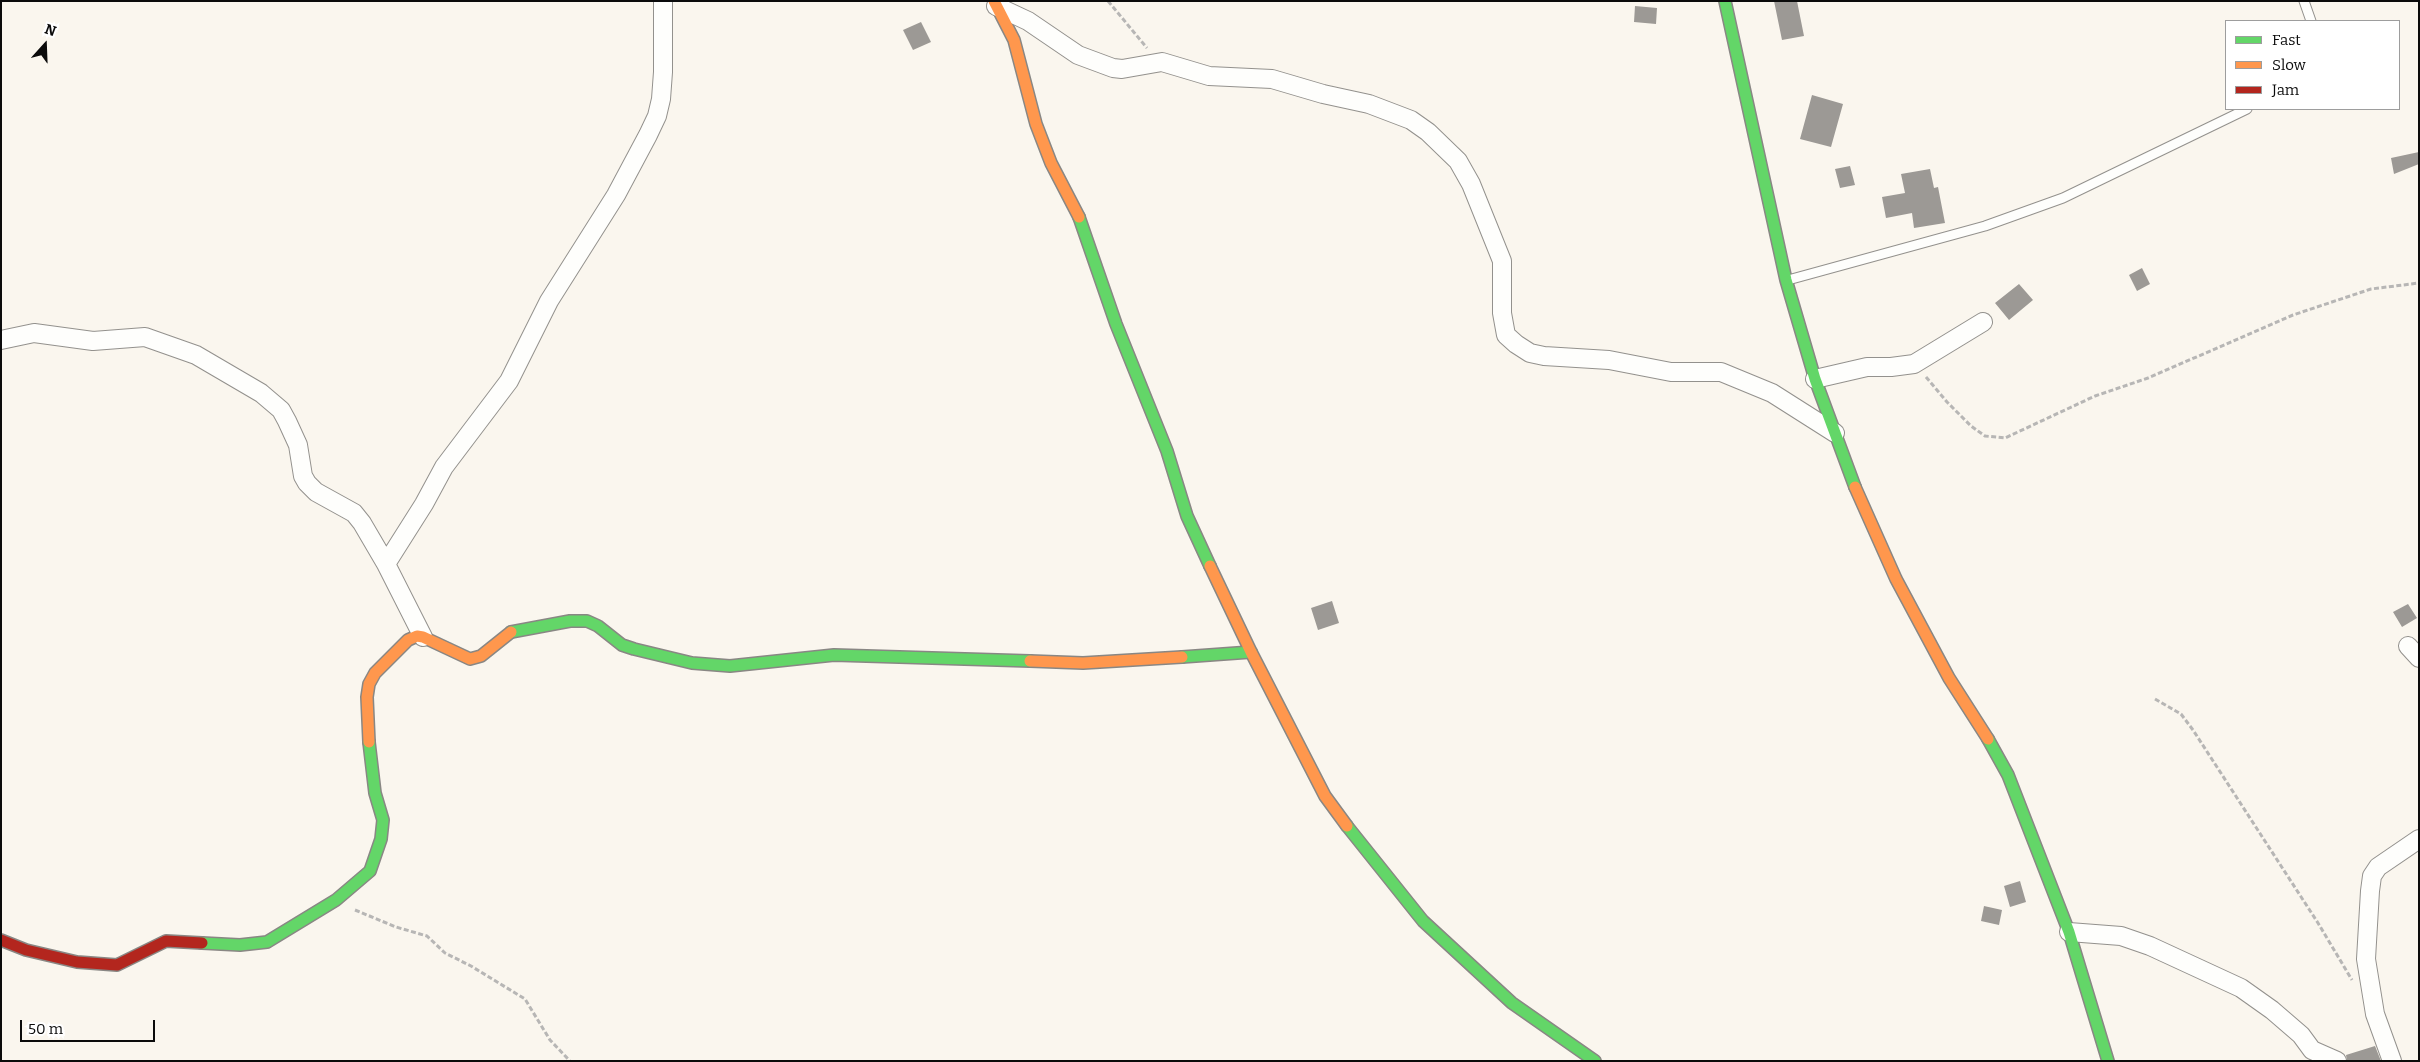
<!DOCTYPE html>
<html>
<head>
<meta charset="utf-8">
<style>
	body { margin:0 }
	#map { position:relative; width:2420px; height:1062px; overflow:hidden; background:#faf6ee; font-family:Bitter,serif }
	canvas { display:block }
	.frame { position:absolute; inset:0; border:2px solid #0b0b0b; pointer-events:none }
	.legend { position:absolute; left:2225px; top:20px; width:175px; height:90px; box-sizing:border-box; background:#fff; border:1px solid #9d9d9d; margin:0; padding:6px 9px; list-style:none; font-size:15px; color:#0b0b0b }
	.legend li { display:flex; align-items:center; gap:10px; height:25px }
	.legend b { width:25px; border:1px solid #9d9d9d }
	.north { position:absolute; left:20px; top:20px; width:50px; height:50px; -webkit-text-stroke:4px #fff; paint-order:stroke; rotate:20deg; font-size:14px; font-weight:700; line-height:20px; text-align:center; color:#0b0b0b }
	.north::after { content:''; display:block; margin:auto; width:18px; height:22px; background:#0b0b0b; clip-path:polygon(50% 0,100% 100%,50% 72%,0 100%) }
	.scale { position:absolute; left:20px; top:1020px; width:135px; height:22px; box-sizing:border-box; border:2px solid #0b0b0b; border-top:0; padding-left:6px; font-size:15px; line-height:18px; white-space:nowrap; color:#0b0b0b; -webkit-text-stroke:4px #fff; paint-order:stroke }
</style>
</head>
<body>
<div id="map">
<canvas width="2420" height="1062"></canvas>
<div class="frame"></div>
<ul class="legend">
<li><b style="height:6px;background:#63d668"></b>Fast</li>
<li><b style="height:6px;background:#ff974d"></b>Slow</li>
<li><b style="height:6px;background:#b3261e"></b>Jam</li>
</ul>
<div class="north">N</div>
<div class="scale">50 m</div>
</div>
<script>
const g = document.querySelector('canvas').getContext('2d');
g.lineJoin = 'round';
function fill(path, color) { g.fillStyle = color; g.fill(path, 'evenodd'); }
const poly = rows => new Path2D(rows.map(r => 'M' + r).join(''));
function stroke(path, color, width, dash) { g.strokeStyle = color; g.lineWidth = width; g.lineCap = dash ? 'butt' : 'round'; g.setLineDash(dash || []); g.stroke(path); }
fill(poly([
	[1774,1,1797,1,1804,36,1782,40],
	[1635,6,1657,8,1656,24,1634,22],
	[921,22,931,42,913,50,903,30],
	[1812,95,1843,104,1831,147,1800,139],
	[2419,152,2419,164,2394,174,2391,158],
	[1850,166,1855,185,1840,188,1835,169],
	[1930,169,1934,188,1938,187,1945,223,1914,228,1912,213,1886,218,1882,197,1905,193,1901,174],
	[2142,268,2150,284,2137,291,2129,275],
	[2019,284,2033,300,2009,320,1995,303],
	[1332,601,1339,623,1318,630,1311,608],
	[2408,604,2417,618,2402,627,2393,612],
	[2020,881,2026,902,2010,907,2004,886],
	[1984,906,2002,910,1999,925,1981,921],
	[2375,1046,2381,1061,2347,1061,2346,1055]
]), '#9c9995');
const lane = poly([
	[2304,1,2311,21],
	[1788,280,1985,226,2063,198,2247,109]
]);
const street = poly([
	[996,6,1028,21,1078,55,1113,68,1122,69,1162,62,1209,76,1272,79,1323,94,1369,104,1411,120,1428,132,1458,161,1471,184,1502,261,1502,313,1506,335,1516,344,1530,353,1544,356,1609,360,1671,372,1721,372,1772,393,1835,433],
	[1,340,34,333,93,341,145,337,196,355,261,393,281,410,287,421,298,445,303,476,307,483,316,492,354,513,362,523,386,564,423,637],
	[1815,379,1867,367,1891,367,1914,364,1983,322],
	[386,564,424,504,444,467,509,381,549,301,616,195,648,135,657,116,661,99,663,72,663,1],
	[2408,646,2419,658],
	[2069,932,2121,936,2150,946,2241,988,2272,1010,2301,1035,2312,1050,2337,1061],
	[2392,1061,2375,1014,2366,959,2370,891,2372,876,2378,867,2419,839]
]);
const fast = poly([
	[1725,1,1786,280,1815,379,1855,487],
	[1079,217,1116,324,1167,451,1187,516,1210,566],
	[511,632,570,621,587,621,598,626,622,645,634,649,692,663,730,666,834,655,1030,661],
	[1182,657,1251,652],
	[1988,739,2008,775,2069,932,2108,1061],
	[1347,826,1423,921,1512,1003,1595,1061],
	[202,943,240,945,267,942,336,900,370,871,381,839,383,820,375,793,369,742]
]);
const slow = poly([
	[994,1,1014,40,1036,124,1051,163,1079,217],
	[1855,487,1896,579,1949,678,1988,739],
	[1210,566,1251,652,1325,796,1347,826],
	[1030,661,1083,663,1182,657],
	[369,742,367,697,369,684,375,673,408,640,417,636,423,637,470,659,481,656,511,632]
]);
const jam = poly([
	[1,940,26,950,77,962,117,965,166,941,202,943]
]);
stroke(lane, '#93918d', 11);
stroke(street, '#93918d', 20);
stroke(fast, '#898784', 14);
stroke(slow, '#898784', 14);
stroke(jam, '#898784', 14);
stroke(poly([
	[1108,1,1147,48],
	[1926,377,1947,402,1971,426,1985,436,2005,438,2095,396,2148,378,2293,315,2371,289,2419,283],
	[2155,699,2181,714,2193,730,2318,923,2352,980],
	[355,910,396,927,427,936,445,953,471,966,525,999,550,1040,570,1061]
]), '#b7b6b5', 3, [5, 2.5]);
stroke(lane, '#fefefc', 9);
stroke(street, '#fefefc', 18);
stroke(fast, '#63d668', 11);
stroke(slow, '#ff974d', 11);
stroke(jam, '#b3261e', 11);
</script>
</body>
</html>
